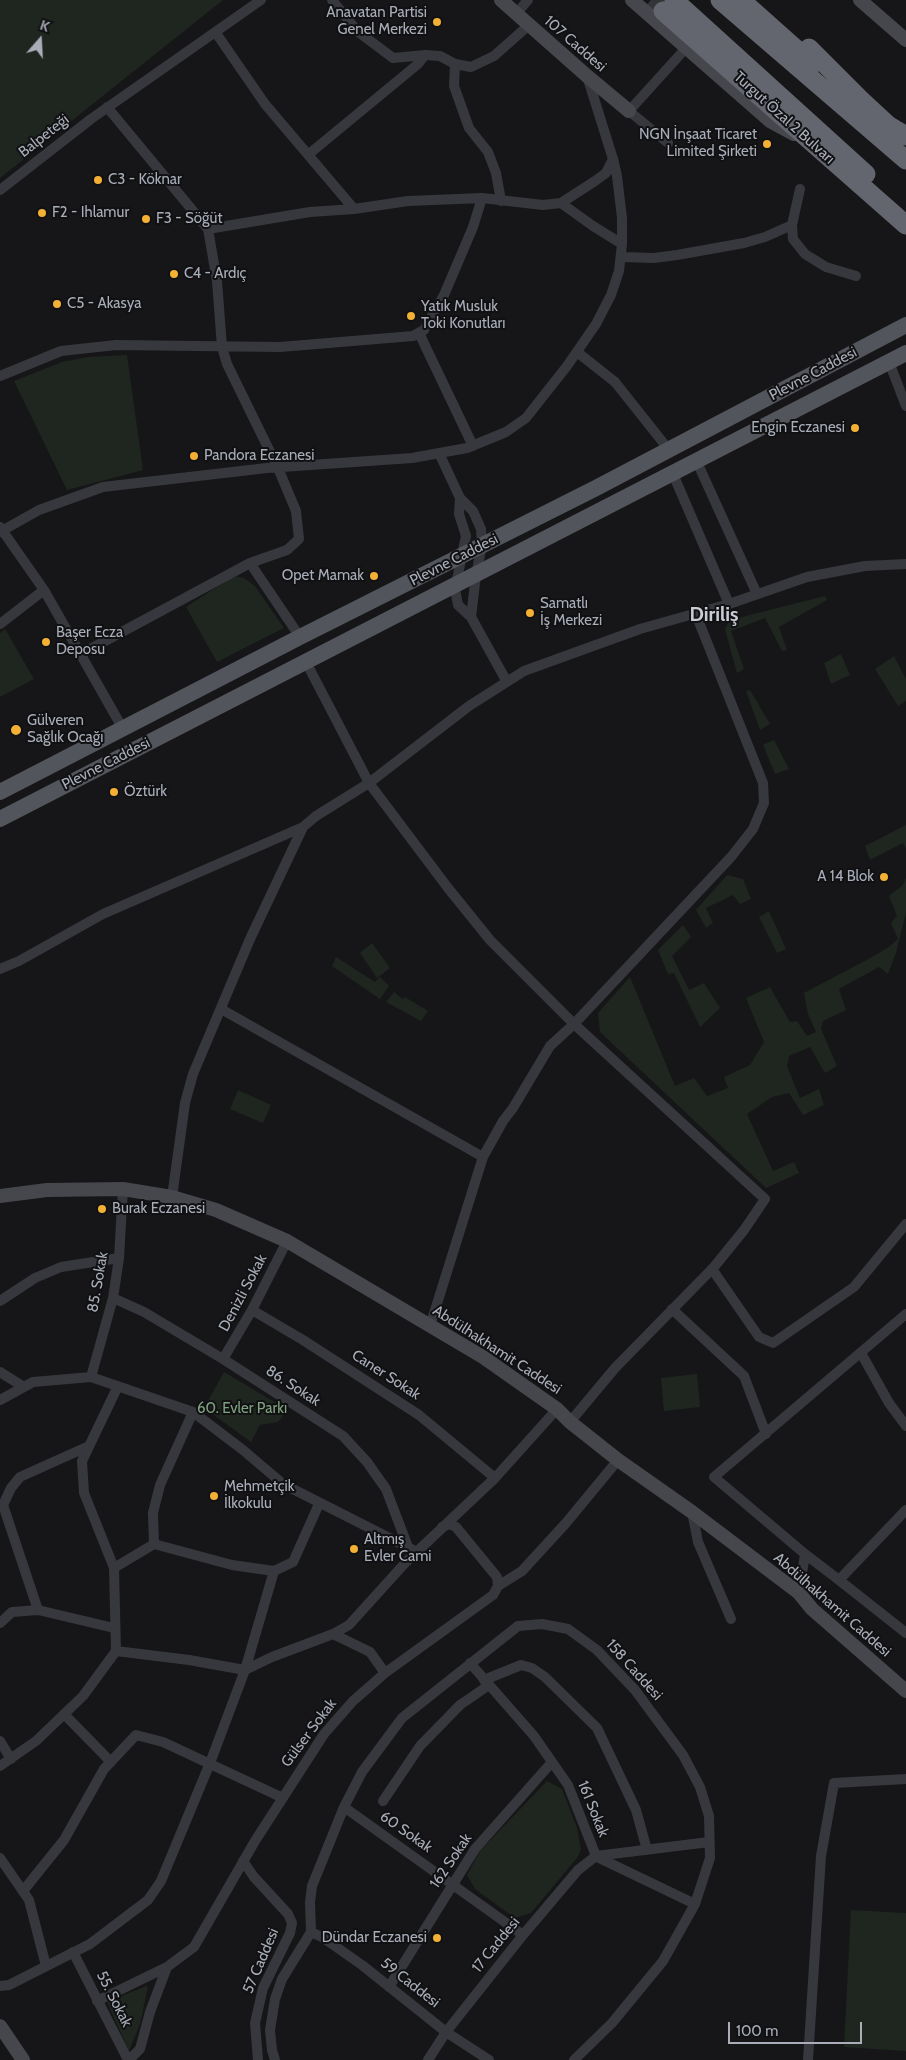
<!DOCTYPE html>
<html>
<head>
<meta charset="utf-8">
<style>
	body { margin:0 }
	#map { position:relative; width:906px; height:2060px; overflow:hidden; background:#161618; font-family:Cabin,sans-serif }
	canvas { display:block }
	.north { position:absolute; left:15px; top:15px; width:50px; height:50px; -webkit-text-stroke:4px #111113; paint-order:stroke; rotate:19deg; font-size:14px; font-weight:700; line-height:20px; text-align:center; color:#a8adb8 }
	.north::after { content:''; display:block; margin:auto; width:18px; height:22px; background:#a8adb8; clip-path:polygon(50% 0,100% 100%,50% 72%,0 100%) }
	.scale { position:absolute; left:728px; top:2022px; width:134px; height:22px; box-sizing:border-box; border:2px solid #a8adb8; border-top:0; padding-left:6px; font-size:15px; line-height:18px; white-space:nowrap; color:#a8adb8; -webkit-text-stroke:4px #111113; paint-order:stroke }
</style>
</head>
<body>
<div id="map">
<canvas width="906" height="2060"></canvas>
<div class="north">K</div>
<div class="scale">100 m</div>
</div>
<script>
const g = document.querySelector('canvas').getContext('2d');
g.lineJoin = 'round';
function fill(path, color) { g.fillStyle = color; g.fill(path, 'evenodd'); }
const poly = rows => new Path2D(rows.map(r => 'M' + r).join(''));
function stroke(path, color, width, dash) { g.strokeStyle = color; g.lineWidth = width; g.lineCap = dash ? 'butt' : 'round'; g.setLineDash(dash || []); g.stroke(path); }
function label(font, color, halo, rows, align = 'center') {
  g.font = font + ' Cabin,sans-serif'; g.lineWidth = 4; g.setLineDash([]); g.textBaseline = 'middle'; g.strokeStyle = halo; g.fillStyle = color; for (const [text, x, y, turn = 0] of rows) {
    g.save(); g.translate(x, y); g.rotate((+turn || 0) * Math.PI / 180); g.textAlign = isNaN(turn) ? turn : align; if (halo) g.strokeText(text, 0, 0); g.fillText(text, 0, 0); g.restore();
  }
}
fill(poly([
	[0,0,223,0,0,178],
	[127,355,143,470,67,490,14,381,62,362,88,357],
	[234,576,244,578,255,586,284,628,217,662,186,607],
	[825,596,827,600,779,627,787,650,782,651,765,618,731,631,744,669,737,673,725,629,730,620],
	[5,629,34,679,0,697,0,633],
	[841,654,850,675,831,684,824,663],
	[894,656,906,679,906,701,898,706,875,669],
	[750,690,770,724,760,730,746,691],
	[774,740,789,769,775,774,763,745],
	[906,825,906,849,903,843,870,860,865,846],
	[727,875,743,879,751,899,740,904,733,895,706,908,713,923,706,928,696,910],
	[906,878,906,913,896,953,888,974,879,967,839,989,846,1010,823,1021,821,1029,837,1066,825,1073,810,1047,789,1056,787,1066,800,1098,819,1089,824,1105,803,1115,789,1093,772,1097,747,1114,773,1171,794,1162,799,1173,766,1188,600,1032,598,1013,630,977,675,1086,694,1078,707,1096,728,1088,724,1077,750,1065,764,1042,746,998,770,987,790,1022,797,1021,807,1036,816,1032,808,1014,804,993,872,957,889,947,898,939,891,923,897,916,889,896,903,885],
	[769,911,786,949,777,953,759,917],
	[683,925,691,937,672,956,689,990,704,983,720,1008,700,1027,674,973,668,974,658,950],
	[372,943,390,968,377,978,360,953],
	[336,957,375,982,380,977,389,986,380,999,332,966],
	[394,992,403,999,405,997,428,1011,421,1021,386,1002],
	[238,1090,271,1105,263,1123,230,1109],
	[224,1372,288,1410,278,1422,260,1425,251,1442,204,1408],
	[697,1374,700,1407,664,1411,661,1378],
	[547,1781,562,1789,577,1828,581,1850,577,1858,531,1913,515,1918,475,1889,467,1875,480,1851],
	[851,1910,906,1913,906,2051,844,2047],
	[146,1986,148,1987,140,2024,129,2051,107,2002]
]), '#1e261f');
stroke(poly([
	[651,0,663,11]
]), '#333438', 19, [19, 9]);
stroke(poly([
	[332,0,357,31,393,58,425,55,440,56,455,64,471,67,494,56,529,25],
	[516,14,528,0],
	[216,33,265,104,354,209],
	[455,64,454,86,469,128,488,152,496,173,501,201],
	[107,107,208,229,310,212,354,209,408,201,482,198,543,205,561,203,595,181,606,173,613,159,587,76],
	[668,143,629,111,686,48],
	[309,154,418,64,425,55],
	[613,159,617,176,622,218,622,244],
	[800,189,792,225,793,239,805,254,826,267,856,276],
	[0,190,91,119,261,0],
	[621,257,654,258,677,255,744,243,765,237,792,225],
	[419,333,473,446],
	[577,352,615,382,669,450],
	[889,362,906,406],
	[0,376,61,351,116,345,280,347,413,336,424,330,444,295,473,227,482,198],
	[439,453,460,498,473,511,481,529,482,545,476,575,471,617],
	[697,462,757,594],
	[673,474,729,604],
	[460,498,459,514,466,536,455,589,458,605,471,617,507,682],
	[0,527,44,590,123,729],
	[0,532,39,510,103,487,267,468,412,458,467,448,506,432,526,418,567,366,596,324,611,295,619,271,622,244,593,226,561,203],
	[250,563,300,637],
	[0,624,44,590],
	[81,654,250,563,287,550,299,539,296,511,278,468,227,364,222,347,217,281,208,229],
	[306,662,369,783,448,888,490,940,574,1024,765,1199,744,1230,714,1267,615,1368,570,1422],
	[0,969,19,961,103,914,303,827,316,816,369,783,469,706,524,671,640,629,729,604,807,577,865,566,906,564],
	[221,1009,483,1157],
	[172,1197,185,1103,193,1074,250,939,303,827],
	[712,1269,759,1337,773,1343,854,1287,906,1224],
	[113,1298,144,1312,223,1359,343,1436,367,1462,386,1489,408,1547],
	[0,1301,35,1278,61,1267,119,1258],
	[672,1309,744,1376,766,1434],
	[252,1310,303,1340,419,1415,495,1478],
	[430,1326,483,1157,503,1121,513,1108,550,1046,574,1024,731,857,753,829,764,803,763,783,695,612],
	[861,1353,889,1403,906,1426],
	[223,1359,252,1310,287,1241],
	[0,1372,24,1387],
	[91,1377,113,1298,119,1258,123,1189],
	[0,1400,33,1382,91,1377,193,1412,243,1450,283,1484,417,1552],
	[692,1512,698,1542,731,1619],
	[442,1527,450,1524,456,1527,497,1577,498,1586],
	[154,1544,232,1565,274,1571,293,1562,319,1504],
	[805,1554,839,1580,906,1510],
	[114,1568,84,1493,82,1461,118,1386],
	[839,1580,906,1633],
	[799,1593,805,1554,714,1477,906,1314],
	[38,1610,3,1505,11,1488,20,1477,89,1446],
	[0,1623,12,1612,38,1610,114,1628],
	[333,1634,370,1652,385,1673],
	[116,1651,114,1568,154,1544,153,1513,160,1485,193,1412],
	[470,1663,534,1736,568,1785,596,1856],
	[484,1680,521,1665,532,1668,545,1677,597,1728,636,1810,647,1850],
	[64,1714,111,1762],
	[0,1741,11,1759],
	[0,1766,36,1741,83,1696,116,1651,189,1660,245,1670,272,1657,333,1634,349,1625,406,1562,495,1478,557,1409],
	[383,1801,420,1746,460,1705,489,1685],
	[344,1807,523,1935],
	[597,1857,695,1904],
	[0,1858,29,1900,46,1966],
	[243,1861,254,1877,288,1914,292,1923,290,1933,263,1988,255,2023,258,2060],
	[23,1891,64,1840,104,1769,136,1735,163,1742,283,1798],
	[311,1932,310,1902,312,1886,344,1807,362,1772,402,1718,518,1626,542,1624,568,1629,597,1650,635,1690,683,1755,700,1787,709,1816,710,1858,695,1904,663,1961,612,2023,574,2060],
	[311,1932,322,1937,362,1965,446,2032,489,2060],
	[73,1952,128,2060],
	[0,1986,9,1985,90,1944,148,1900,161,1881,210,1763,245,1670,274,1571],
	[389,1987,475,1849,552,1762],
	[97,2001,167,1967,194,1947,255,1841,324,1734,353,1701,385,1673,493,1595,498,1586,522,1571,566,1523,618,1460],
	[129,2060,140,2049,150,2012,167,1967],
	[275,2060,272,2050,270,2030,275,1999,282,1979,311,1932],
	[428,2060,446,2032,523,1935,578,1870,596,1856,709,1842],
	[808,2060,821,1856,834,1783,906,1779]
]), '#37383d', 10);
stroke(poly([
	[501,0,587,76,629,111],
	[632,0,770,121,794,134],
	[860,0,906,40],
	[0,1196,47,1190,123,1189,172,1197,216,1210,287,1241,483,1357,557,1409,570,1422,618,1460,692,1512,799,1593,812,1609,906,1691],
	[0,2026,23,2060]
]), '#45474d', 14);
stroke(poly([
	[0,792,300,637,596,488,906,325],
	[0,819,906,353]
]), '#53555c', 16);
stroke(poly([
	[674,0,866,174],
	[720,0,906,160],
	[741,0,813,64],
	[663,11,906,225],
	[809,48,861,100],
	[852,95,861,100,888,125,906,136]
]), '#63666e', 19);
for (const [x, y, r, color] of [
	[437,22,5,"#f2b134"],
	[767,144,5,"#f2b134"],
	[98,180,5,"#f2b134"],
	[42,213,5,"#f2b134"],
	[146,219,5,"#f2b134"],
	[174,274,5,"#f2b134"],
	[57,304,5,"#f2b134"],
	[411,316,5,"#f2b134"],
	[855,428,5,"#f2b134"],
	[194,456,5,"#f2b134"],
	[374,576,5,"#f2b134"],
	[530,613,5,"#f2b134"],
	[46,642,5,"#f2b134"],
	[16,730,6,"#f2b134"],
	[114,792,5,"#f2b134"],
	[884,877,5,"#f2b134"],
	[102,1209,5,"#f2b134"],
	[214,1496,5,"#f2b134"],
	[354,1549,5,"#f2b134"],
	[437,1938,5,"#f2b134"]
]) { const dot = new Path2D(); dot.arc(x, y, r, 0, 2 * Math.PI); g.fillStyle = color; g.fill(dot); stroke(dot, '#111113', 2); }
label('15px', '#a8adb8', '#111113', [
	["Anavatan Partisi",427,13,"right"],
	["Genel Merkezi",427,30,"right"],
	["NGN İnşaat Ticaret",757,135,"right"],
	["Limited Şirketi",757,152,"right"],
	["C3 - Köknar",108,180],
	["F2 - Ihlamur",52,213],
	["F3 - Söğüt",156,219],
	["C4 - Ardıç",184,274],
	["C5 - Akasya",67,304],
	["Yatık Musluk",421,307],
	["Toki Konutları",421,324],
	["Engin Eczanesi",845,428,"right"],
	["Pandora Eczanesi",204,456],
	["Opet Mamak",364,576,"right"],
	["Samatlı",540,604],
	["İş Merkezi",540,621],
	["Başer Ecza",56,633],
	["Deposu",56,650],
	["Gülveren",27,721],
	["Sağlık Ocağı",27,738],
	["Öztürk",124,792],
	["A 14 Blok",874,877,"right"],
	["Burak Eczanesi",112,1209],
	["Mehmetçik",224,1487],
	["İlkokulu",224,1504],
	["Altmış",364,1540],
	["Evler Cami",364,1557],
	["Dündar Eczanesi",427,1938,"right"]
], 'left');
label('15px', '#a8adb8', '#111113', [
	["107 Caddesi",575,44,41],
	["Turgut Özal 2 Bulvarı",784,118,42],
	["Balpeteği",44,136,-38],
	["Plevne Caddesi",813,374,-28],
	["Plevne Caddesi",454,560,-27],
	["Plevne Caddesi",106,764,-27],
	["85. Sokak",98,1282,-80],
	["Denizli Sokak",243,1293,-62],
	["Abdülhakhamit Caddesi",497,1350,33],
	["Caner Sokak",386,1375,33],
	["86. Sokak",293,1386,33],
	["Abdülhakhamit Caddesi",832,1605,41],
	["158 Caddesi",634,1670,48],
	["Gülser Sokak",309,1733,-53],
	["161 Sokak",593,1809,68],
	["60 Sokak",406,1832,35],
	["162 Sokak",451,1861,-56],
	["17 Caddesi",496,1945,-51],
	["57 Caddesi",261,1961,-67],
	["59 Caddesi",410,1983,38],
	["55. Sokak",114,1999,63]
]);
label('15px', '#7fa381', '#111113', [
	["60. Evler Parkı",242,1409]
]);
label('bold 20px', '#c9ccd4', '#111113', [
	["Diriliş",714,615]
]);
</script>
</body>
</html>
